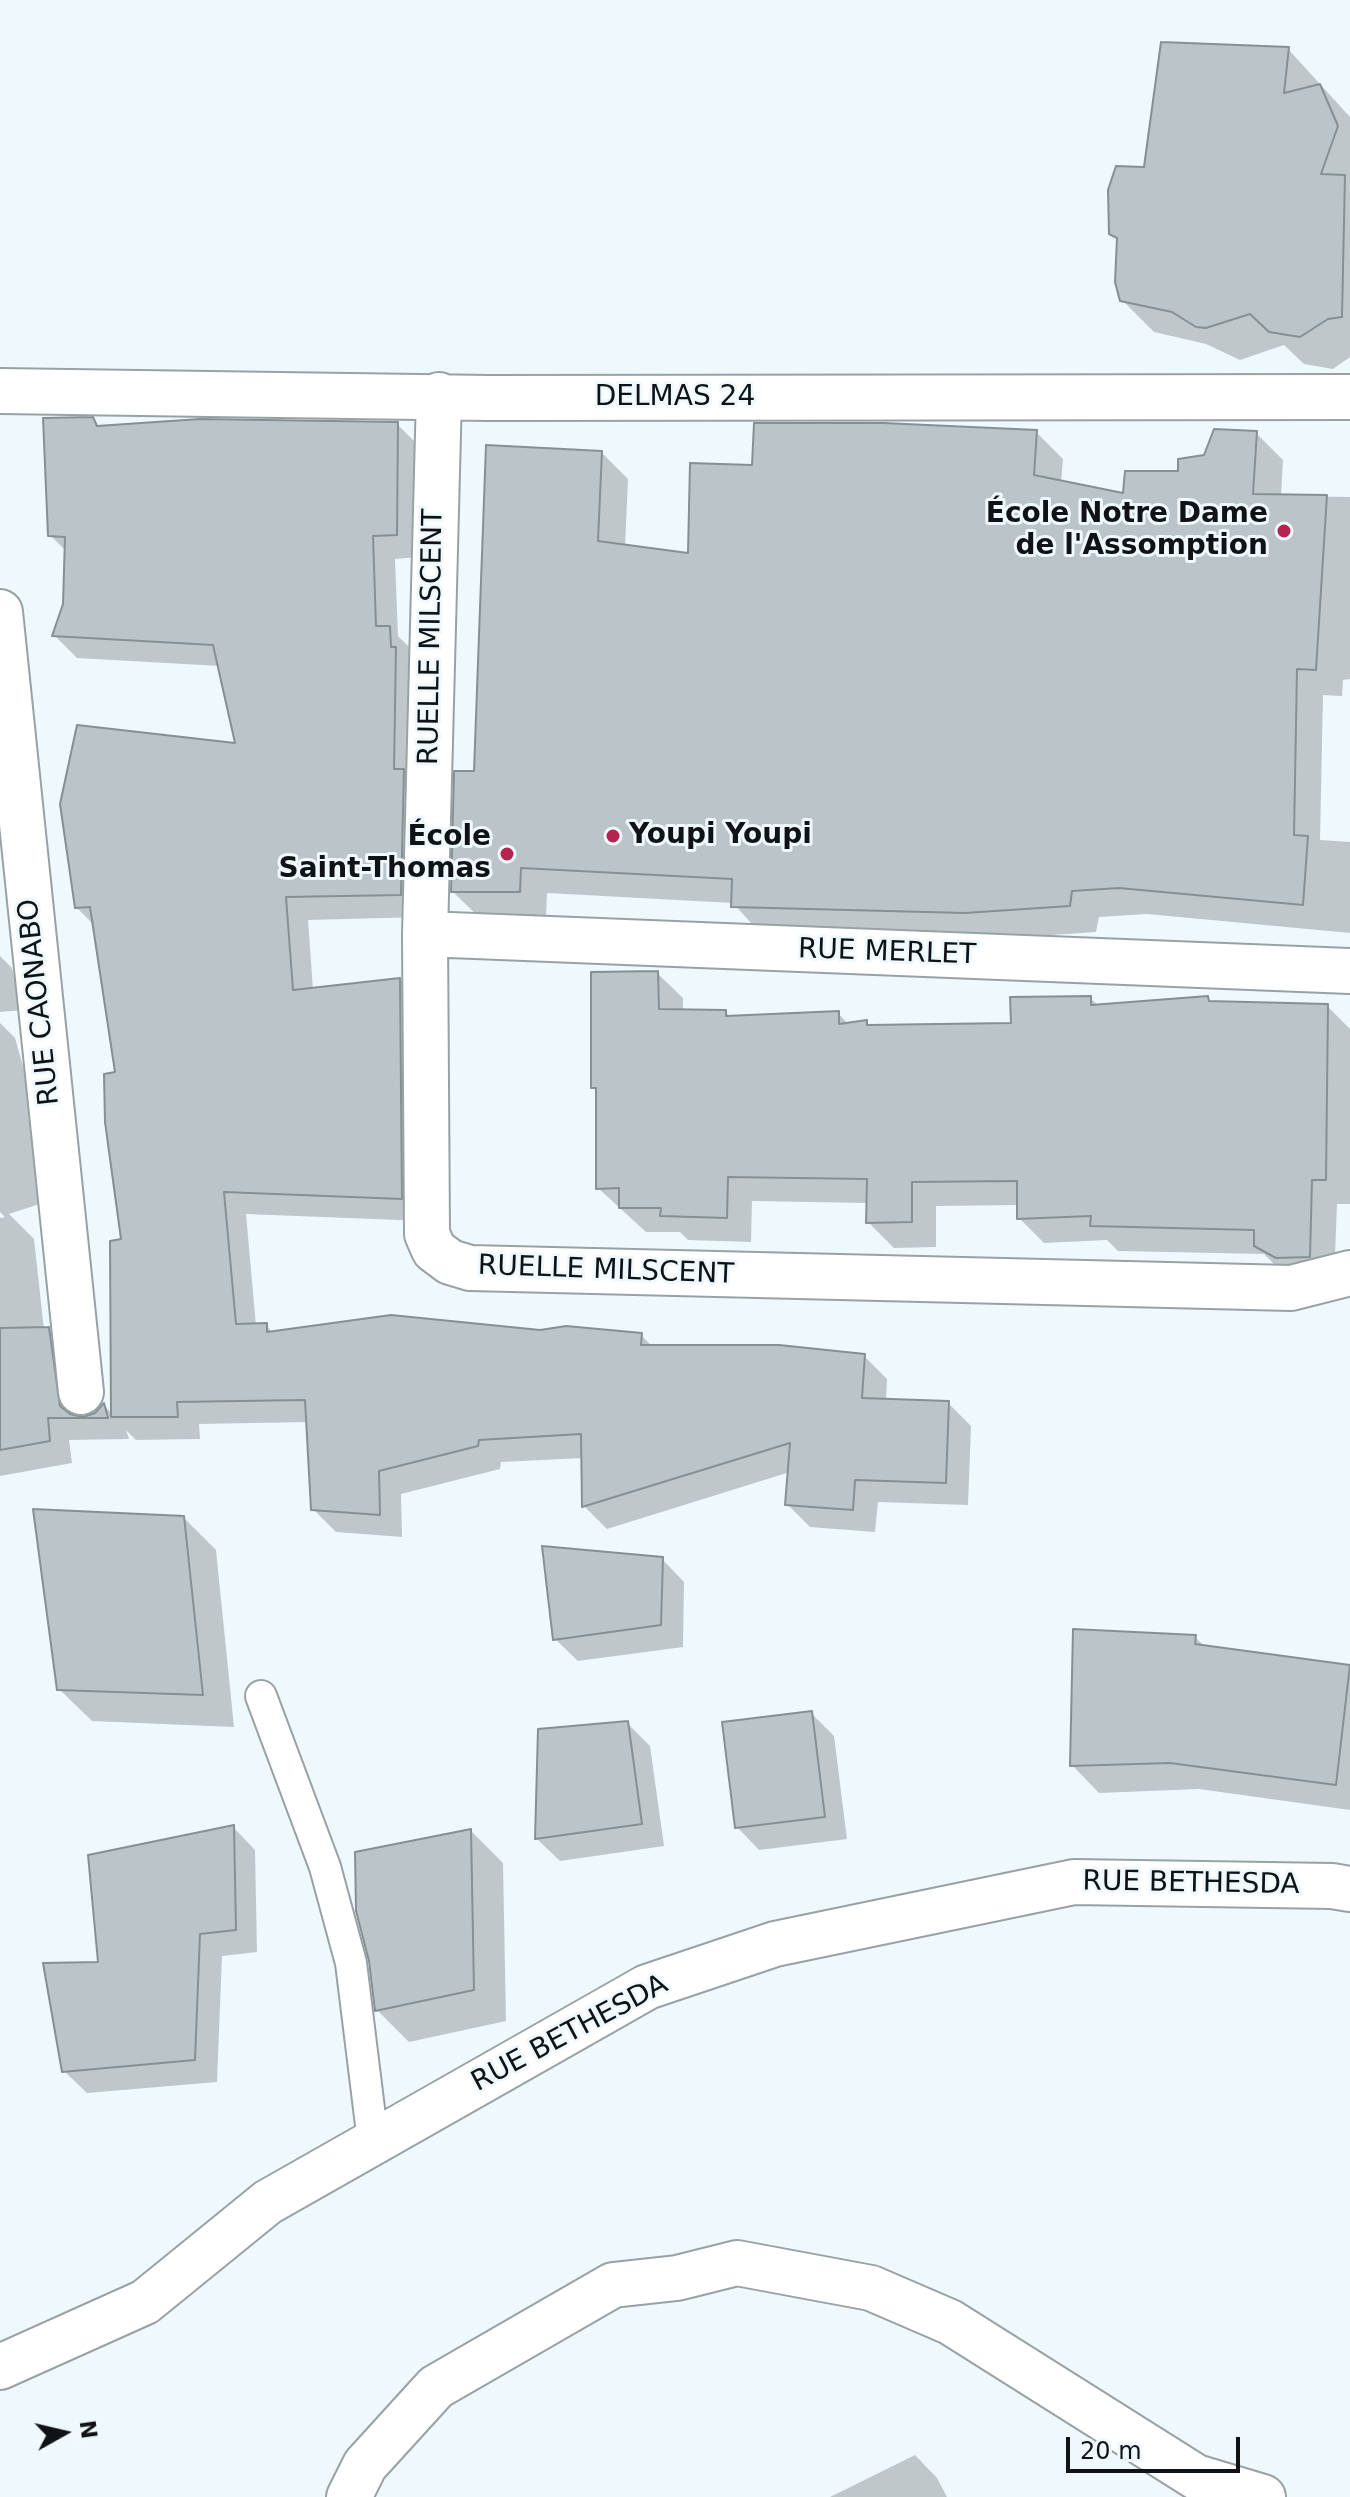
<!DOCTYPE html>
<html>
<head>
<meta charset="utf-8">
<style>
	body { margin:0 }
	#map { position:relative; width:1350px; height:2497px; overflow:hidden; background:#eff9fd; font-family:"DejaVu Sans",sans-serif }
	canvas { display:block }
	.north { position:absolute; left:24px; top:2393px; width:80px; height:80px; -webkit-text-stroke:6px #eff9fd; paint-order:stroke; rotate:82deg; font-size:22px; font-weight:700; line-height:32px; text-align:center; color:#101315 }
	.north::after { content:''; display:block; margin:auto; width:28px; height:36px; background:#101315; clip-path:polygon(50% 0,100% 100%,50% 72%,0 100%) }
	.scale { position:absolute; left:1066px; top:2437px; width:174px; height:36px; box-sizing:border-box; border:4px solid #101315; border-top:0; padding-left:10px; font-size:24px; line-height:28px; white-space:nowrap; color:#101315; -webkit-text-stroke:6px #eff9fd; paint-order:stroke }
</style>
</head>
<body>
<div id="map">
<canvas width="1350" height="2497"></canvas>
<div class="north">N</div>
<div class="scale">20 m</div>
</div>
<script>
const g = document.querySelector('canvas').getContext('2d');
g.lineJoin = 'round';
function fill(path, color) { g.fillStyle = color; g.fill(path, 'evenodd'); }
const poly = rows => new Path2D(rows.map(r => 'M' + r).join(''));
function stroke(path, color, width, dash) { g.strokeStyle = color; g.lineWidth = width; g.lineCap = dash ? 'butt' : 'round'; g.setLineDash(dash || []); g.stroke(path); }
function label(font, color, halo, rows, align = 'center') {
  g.font = font + ' "DejaVu Sans",sans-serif'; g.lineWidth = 6; g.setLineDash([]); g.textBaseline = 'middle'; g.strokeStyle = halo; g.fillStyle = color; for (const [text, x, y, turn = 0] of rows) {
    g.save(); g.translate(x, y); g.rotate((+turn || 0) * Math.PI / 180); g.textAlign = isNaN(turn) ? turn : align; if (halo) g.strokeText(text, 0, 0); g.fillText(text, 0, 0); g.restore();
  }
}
fill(poly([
	[1288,49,1350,117,1350,357,1333,369,1304,364,1284,345,1240,360,1206,344,1154,332,1122,300,1119,241,1111,233,1146,169],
	[92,419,100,428,397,424,420,447,419,557,395,559,398,636,412,650,423,917,308,920,313,990,400,980,422,1003,424,1221,246,1214,256,1326,266,1325,273,1333,641,1335,653,1347,864,1356,887,1379,886,1400,948,1403,971,1426,968,1505,878,1502,875,1532,810,1527,787,1504,790,1472,607,1529,584,1506,583,1458,501,1462,500,1469,401,1494,402,1537,336,1532,313,1509,308,1422,199,1424,200,1439,136,1440,126,1430,129,1439,69,1440,72,1463,0,1476,0,1218,5,1217,0,1212,0,1023,15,1038,52,1169,55,1199,9,1214,34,1239,44,1330,71,1352,80,1418,96,1414,104,1405,113,1415,123,1240,117,1074,95,926,76,907,238,746,220,666,77,658,54,635,65,605,67,552,50,535],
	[1036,432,1063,459,1061,483,1124,495,1180,473,1256,433,1283,460,1281,496,1350,497,1350,679,1343,680,1342,696,1323,695,1320,840,1350,842,1350,933,1147,914,1099,917,1096,932,993,939,760,933,733,903,547,893,546,918,480,918,453,892,476,773,601,452,628,479,625,547,690,556,753,467],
	[0,956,12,968,24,1010,0,1012],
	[657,973,683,998,683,1011,725,1012,731,1017,838,1013,849,1025,866,1022,871,1027,1013,1025,1090,998,1099,1006,1208,998,1212,1003,1327,1006,1350,1029,1350,1204,1337,1204,1334,1282,1281,1271,1264,1254,1118,1251,1107,1240,1044,1243,1019,1218,1019,1205,936,1206,936,1247,894,1248,868,1222,869,1203,752,1201,751,1242,688,1240,680,1232,646,1232,598,1188,598,1092,593,1087],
	[183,1517,216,1550,234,1727,92,1721,59,1689],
	[662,1559,684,1582,683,1647,578,1661,555,1639],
	[1195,1637,1206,1648,1350,1667,1350,1810,1199,1789,1099,1793,1072,1765],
	[811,1713,834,1736,847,1839,759,1850,737,1827],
	[627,1723,650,1746,664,1846,560,1861,537,1839,540,1731],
	[233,1827,255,1850,257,1952,222,1956,217,2082,87,2093,64,2071,100,1963],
	[471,1831,503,1863,506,2021,409,2042,377,2010],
	[915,2455,937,2478,947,2497,830,2497]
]), '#0003');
const building = poly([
	[1161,42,1289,47,1284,93,1320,84,1338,126,1321,174,1345,175,1342,317,1328,319,1300,337,1269,332,1250,314,1206,328,1196,327,1172,312,1120,301,1115,282,1117,238,1109,234,1108,190,1116,166,1144,167,1161,42],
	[93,417,97,426,200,419,398,422,397,535,373,536,376,626,390,626,391,647,396,647,394,769,404,769,401,895,286,897,293,990,400,978,402,1199,224,1192,236,1324,267,1323,267,1332,391,1315,540,1330,566,1326,642,1333,641,1345,779,1345,865,1354,862,1398,949,1401,946,1483,855,1480,853,1510,785,1505,790,1443,582,1507,581,1434,479,1440,478,1446,379,1471,380,1515,311,1510,305,1400,177,1402,178,1417,111,1417,110,1241,121,1239,105,1122,104,1074,115,1072,90,907,75,908,60,804,77,725,235,743,213,645,52,636,63,604,65,537,48,536,43,418,93,417],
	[754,423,883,423,1037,430,1034,475,1123,493,1125,471,1178,471,1178,459,1204,455,1214,429,1257,431,1253,494,1327,495,1316,670,1297,669,1294,835,1308,836,1303,905,1119,888,1072,891,1070,906,965,913,731,907,732,879,521,868,520,892,451,892,454,771,474,771,486,445,602,451,598,541,688,553,690,463,752,465,754,423],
	[658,971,659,1009,726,1010,726,1016,839,1011,839,1024,867,1020,867,1025,1011,1023,1010,997,1091,996,1091,1005,1208,996,1209,1001,1328,1004,1326,1180,1312,1180,1310,1257,1276,1258,1254,1246,1254,1230,1090,1226,1091,1216,1017,1219,1017,1181,912,1182,912,1222,866,1223,867,1179,728,1177,727,1218,660,1216,661,1208,619,1208,619,1188,596,1189,596,1088,591,1088,591,972,658,971],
	[49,1327,60,1406,70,1414,83,1417,95,1413,104,1403,108,1418,48,1418,50,1441,0,1450,0,1328,49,1327],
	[33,1509,184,1516,203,1695,57,1690,33,1509],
	[542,1546,663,1557,661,1625,553,1640,542,1546],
	[1073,1629,1196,1635,1195,1644,1350,1665,1336,1785,1170,1763,1070,1766,1073,1629],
	[812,1711,825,1817,735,1828,722,1722,812,1711],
	[628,1721,642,1824,535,1839,538,1729,628,1721],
	[234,1825,236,1930,200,1934,195,2060,62,2072,43,1963,98,1962,88,1855,234,1825],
	[471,1829,474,1990,375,2011,369,1961,356,1911,355,1852,471,1829]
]);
fill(building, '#bbc5c9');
stroke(building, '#869093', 2);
const service = poly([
	[261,1696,325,1867,351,1963,373,2141]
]);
const minor = poly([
	[0,391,489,398,1350,397],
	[439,395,425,934,427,1234,434,1250,450,1262,470,1268,1291,1288,1350,1273],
	[0,612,81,1392],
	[425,934,1350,971],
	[0,2367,145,2302,268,2202,647,1987,775,1944,1074,1882,1332,1886,1350,1889],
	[349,2497,365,2465,436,2387,613,2285,677,2278,737,2263,871,2288,950,2322,1196,2477,1263,2497]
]);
stroke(service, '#98a2a5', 34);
stroke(minor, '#98a2a5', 48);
stroke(service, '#fff', 30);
stroke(minor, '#fff', 44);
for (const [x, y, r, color] of [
	[1284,531,8,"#b5244f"],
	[613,836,8,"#b5244f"],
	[507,854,8,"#b5244f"]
]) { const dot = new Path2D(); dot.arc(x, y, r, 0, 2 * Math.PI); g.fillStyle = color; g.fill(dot); stroke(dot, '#eff9fd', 3); }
label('28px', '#101315', '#eff9fd', [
	["DELMAS 24",675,398],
	["RUELLE MILSCENT",432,637,-89],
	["RUE MERLET",887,953,2],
	["RUE CAONABO",40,1002,-96],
	["RUELLE MILSCENT",606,1271,2],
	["RUE BETHESDA",1191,1884,1],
	["RUE BETHESDA",570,2034,-28]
]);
label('bold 28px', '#101315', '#eff9fd', [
	["École Notre Dame",1268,515],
	["de l'Assomption",1268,547],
	["Youpi Youpi",629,836,"left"],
	["École",491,838],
	["Saint-Thomas",491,870]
], 'right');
</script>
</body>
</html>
